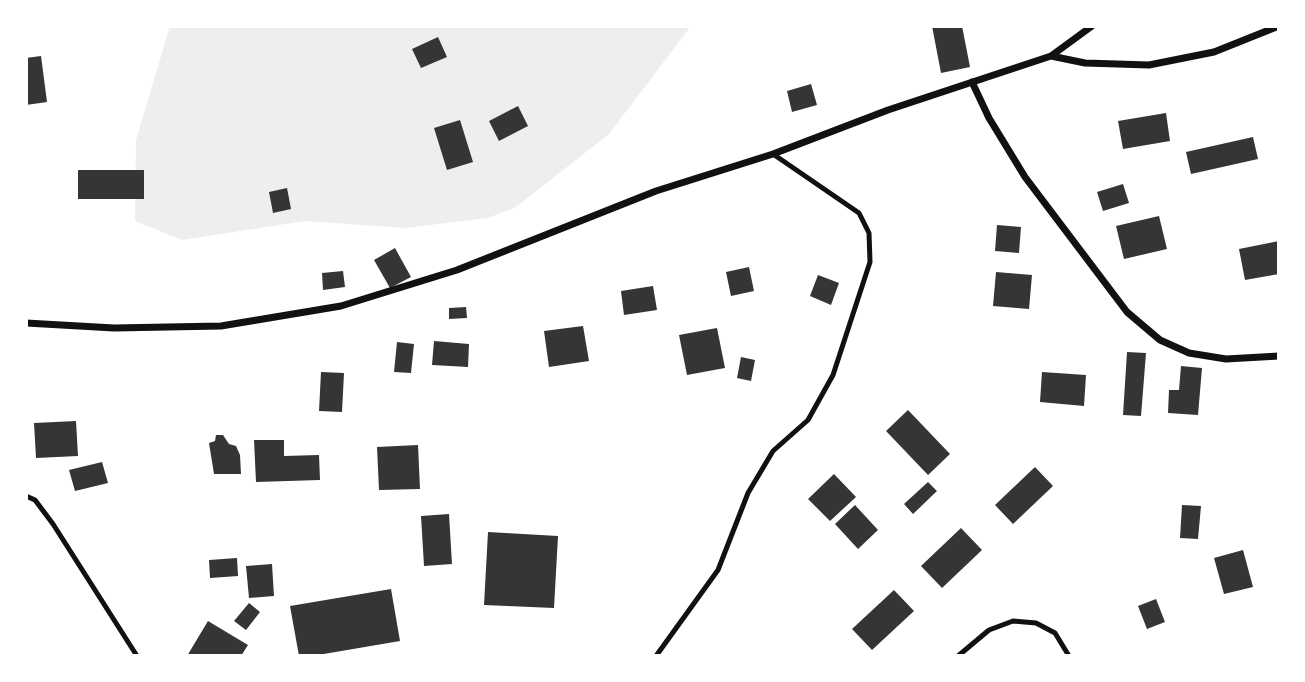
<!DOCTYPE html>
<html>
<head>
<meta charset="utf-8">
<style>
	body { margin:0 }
	#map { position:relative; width:1305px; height:682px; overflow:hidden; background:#fff; font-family:"DejaVu Sans",sans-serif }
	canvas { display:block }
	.frame { position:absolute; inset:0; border:28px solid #fff; pointer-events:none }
</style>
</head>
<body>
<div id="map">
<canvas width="1305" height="682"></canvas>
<div class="frame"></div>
</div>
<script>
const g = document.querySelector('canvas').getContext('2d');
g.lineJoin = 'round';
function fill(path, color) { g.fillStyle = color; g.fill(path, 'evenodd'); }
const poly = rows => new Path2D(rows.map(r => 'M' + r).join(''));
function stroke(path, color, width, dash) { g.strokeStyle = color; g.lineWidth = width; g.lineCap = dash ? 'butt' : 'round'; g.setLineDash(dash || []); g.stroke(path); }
fill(poly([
	[170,26,691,26,609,134,516,207,488,218,405,228,305,221,182,240,135,221,136,140]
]), '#eee');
fill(poly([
	[932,26,962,26,970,67,941,73],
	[438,37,447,57,421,68,412,49],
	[41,56,47,102,26,105,26,58],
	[811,84,817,105,792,112,787,91],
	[518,106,528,126,499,141,489,121],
	[1166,113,1170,141,1123,149,1118,121],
	[460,120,473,162,447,170,434,128],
	[1253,137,1258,159,1191,174,1186,152],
	[78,170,144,170,144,199,78,199],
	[1123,184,1129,203,1103,211,1097,192],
	[287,188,291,209,273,213,269,192],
	[1159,216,1167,249,1124,259,1116,226],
	[997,225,1021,227,1019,253,995,251],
	[1279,241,1279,274,1245,280,1239,249],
	[395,248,411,277,390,288,374,260],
	[749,267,754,291,731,296,726,272],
	[343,271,345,287,323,290,322,273],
	[996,272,1032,275,1029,309,993,306],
	[818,275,839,283,831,305,810,296],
	[653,286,657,310,624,315,621,291],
	[466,307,467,318,449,319,449,308],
	[583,326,589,361,549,367,544,331],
	[717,328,725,368,687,375,679,335],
	[434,341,469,344,468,367,432,365],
	[397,342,414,344,411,373,394,372],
	[1127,352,1146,353,1141,416,1123,415],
	[741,357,755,360,751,381,737,378],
	[1181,366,1202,368,1198,415,1168,413,1169,390,1179,390],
	[321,372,344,373,342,412,319,411],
	[1042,372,1086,375,1084,406,1040,402],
	[908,410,950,454,928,475,886,431],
	[76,421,78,456,36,458,34,423],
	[216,435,223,435,229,444,236,446,240,455,241,474,214,474,209,443,215,441],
	[254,440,284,440,284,456,319,455,320,480,256,482],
	[418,445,420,489,379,490,377,447],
	[102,462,108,483,75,491,69,470],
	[1035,467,1053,486,1013,524,995,505],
	[834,474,856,497,830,521,808,499],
	[928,482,937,491,913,514,904,504],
	[855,505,878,530,858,549,835,524],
	[1182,505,1201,506,1198,539,1180,538],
	[449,514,452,564,424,566,421,516],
	[961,528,982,550,942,588,921,566],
	[488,532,558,536,554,608,484,605],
	[1243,550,1253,587,1224,594,1214,558],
	[237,558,238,576,210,578,209,560],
	[272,564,274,596,249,598,246,566],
	[391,589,400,641,312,656,299,656,290,606],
	[894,590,914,611,872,650,852,629],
	[1156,599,1165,622,1147,629,1138,606],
	[249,603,260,612,246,630,234,621],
	[208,621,248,645,241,656,187,656]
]), '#353535');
stroke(poly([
	[26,496,35,500,53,524,137,656],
	[656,656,718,570,748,493,773,451,808,420,833,375,870,262,869,233,859,213,773,154],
	[958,656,989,630,1013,621,1036,623,1055,633,1069,656]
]), '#111', 5);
stroke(poly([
	[1051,56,1085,63,1149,65,1214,52,1279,26],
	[972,82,989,118,1025,177,1127,312,1160,340,1189,353,1226,359,1279,356],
	[26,323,114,328,221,326,341,306,457,270,656,191,773,154,888,110,1051,56,1092,26]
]), '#111', 7);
</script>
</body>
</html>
